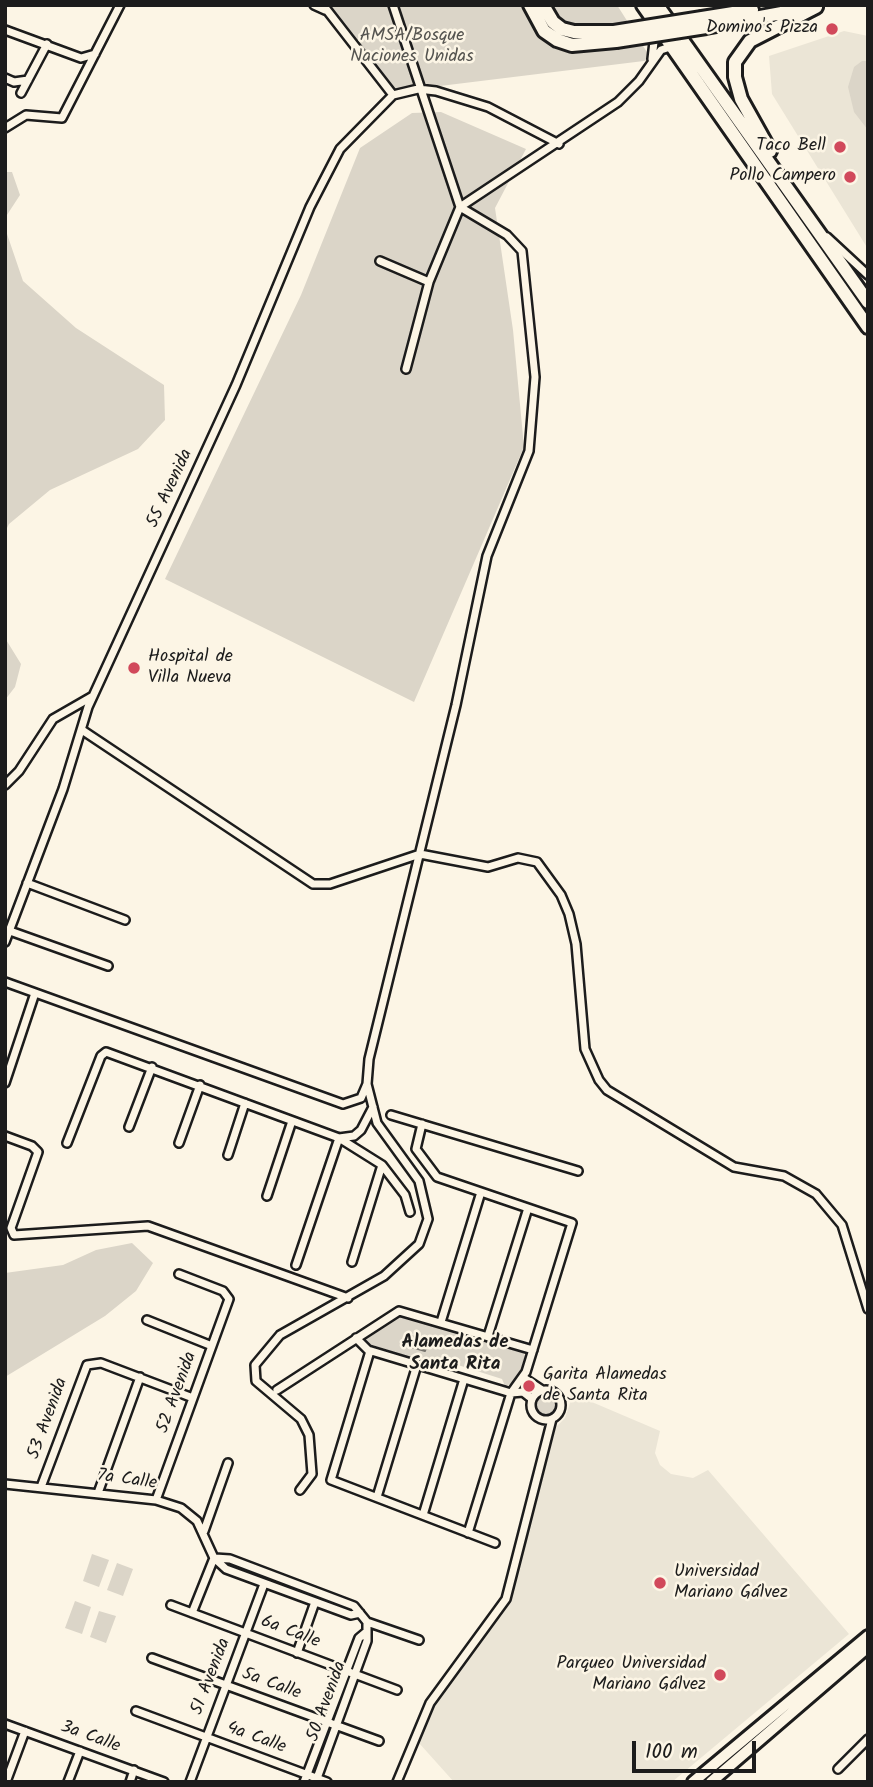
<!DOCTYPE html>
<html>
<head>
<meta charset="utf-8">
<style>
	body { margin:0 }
	#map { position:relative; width:873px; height:1787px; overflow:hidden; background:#fcf5e5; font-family:Kalam,sans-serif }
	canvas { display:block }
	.frame { position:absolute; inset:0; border:7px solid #1c1c1c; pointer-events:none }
	.scale { position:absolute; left:632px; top:1741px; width:124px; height:32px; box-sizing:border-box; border:4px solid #1c1c1c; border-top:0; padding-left:9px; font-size:21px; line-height:24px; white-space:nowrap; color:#1c1c1c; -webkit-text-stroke:5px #fcf5e5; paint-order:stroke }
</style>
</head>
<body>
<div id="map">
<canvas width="873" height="1787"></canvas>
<div class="frame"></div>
<div class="scale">100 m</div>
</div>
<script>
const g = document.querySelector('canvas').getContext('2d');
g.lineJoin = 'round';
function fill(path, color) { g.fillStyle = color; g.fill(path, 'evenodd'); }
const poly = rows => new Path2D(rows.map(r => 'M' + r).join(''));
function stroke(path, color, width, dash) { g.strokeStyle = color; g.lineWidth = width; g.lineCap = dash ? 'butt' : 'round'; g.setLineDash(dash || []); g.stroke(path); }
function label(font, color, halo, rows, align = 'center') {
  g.font = font + ' Kalam,sans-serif'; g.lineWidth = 5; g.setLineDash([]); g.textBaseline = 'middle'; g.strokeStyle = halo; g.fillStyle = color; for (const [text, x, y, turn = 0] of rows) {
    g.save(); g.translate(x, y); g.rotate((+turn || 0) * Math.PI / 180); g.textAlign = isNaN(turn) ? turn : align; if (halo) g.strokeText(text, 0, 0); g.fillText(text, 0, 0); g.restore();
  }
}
fill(poly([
	[844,31,868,36,868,249,772,94,769,56],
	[573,1394,660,1431,655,1453,660,1465,671,1474,693,1478,708,1470,849,1634,672,1782,454,1782,419,1743,437,1699,511,1600,556,1427,565,1418]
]), '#ebe5d6');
fill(poly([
	[330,5,617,5,652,60,391,92],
	[862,61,868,61,868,130,854,112,848,87,854,67],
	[441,112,526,149,495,208,513,330,524,447,414,702,165,579,301,295,360,148,412,113],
	[5,172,12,172,20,195,5,218],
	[5,228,23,281,76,328,164,385,165,420,138,449,50,490,9,524,5,532],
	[5,638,21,664,15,687,5,700],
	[132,1243,153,1263,136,1291,105,1316,5,1377,5,1273,63,1265,96,1250],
	[400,1315,523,1352,525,1356,517,1382,505,1386,502,1379,458,1365,451,1370,366,1343,367,1336],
	'535 1405a11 11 0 1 1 22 0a11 11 0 1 1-22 0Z',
	[92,1554,109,1560,99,1587,83,1581],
	[117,1563,133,1569,123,1596,107,1590],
	[75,1601,91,1607,82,1634,65,1628],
	[99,1611,116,1616,106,1643,90,1637]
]), '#dbd5c8');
const water = poly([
	[411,1336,428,1341,425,1351,408,1346,411,1336]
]);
fill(water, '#b0aba1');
stroke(water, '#75726c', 2);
const minor = poly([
	[314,5,325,10],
	[323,5,393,95],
	[5,30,81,58,95,54],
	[652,59,655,33],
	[5,78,14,82,28,80],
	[21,93,47,44],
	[5,128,26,115,62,118,120,5],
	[827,237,868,275],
	[380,261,429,282],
	[406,369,429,282,460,207,618,102,639,81,661,50,673,46],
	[82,730,313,884,330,884,420,854,488,867,518,858,537,862,561,895,569,914,576,944,585,1049,599,1080,607,1090,734,1167,784,1176,816,1194,842,1225,868,1309],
	[5,785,19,771,53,719,93,696],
	[27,883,125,920],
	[10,931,108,966],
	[5,942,63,789,88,707,236,385,310,207,340,149,393,95,418,89,436,91,488,107,559,144],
	[5,982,343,1104,361,1098,367,1084],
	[5,1083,35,993],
	[391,1115,578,1171],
	[422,1124,416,1149,437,1177,572,1223,526,1372,511,1393,468,1533],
	[129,1127,152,1067],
	[5,1136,32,1146,38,1152,11,1228,14,1235,148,1226,348,1298],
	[67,1143,101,1056,106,1052,339,1138,354,1136,361,1130,373,1107],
	[179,1143,200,1085],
	[228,1155,245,1103],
	[382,1165,405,1195,410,1212],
	[267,1196,292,1121],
	[296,1265,339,1138,382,1165,352,1262],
	[147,1320,212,1346],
	[441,1322,481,1192],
	[488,1336,528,1208],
	[356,1338,368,1350,511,1393,523,1392,532,1399],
	[370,1351,331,1480,495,1543],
	[524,1378,542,1390],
	[277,1390,399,1311,533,1350],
	'531 1405a15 15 0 1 1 30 0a15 15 0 1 1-30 0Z',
	[5,1484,156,1500,181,1508,197,1521,214,1558,226,1569,351,1615,360,1613],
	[41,1487,87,1365,101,1363,193,1398],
	[300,1490,312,1474,309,1435,301,1419,256,1381,255,1365,280,1335,384,1276,419,1244,428,1219,419,1181,377,1123,367,1084,369,1059,456,705,487,556,529,451,535,377,522,251,507,235,460,207,393,5],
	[98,1493,140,1377],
	[377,1497,417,1365],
	[156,1500,229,1299,223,1291,179,1274],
	[423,1515,464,1379],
	[204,1531,228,1463],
	[215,1558,230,1559,354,1606,367,1622,419,1640],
	[171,1605,397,1690],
	[192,1613,214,1558],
	[297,1653,315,1602],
	[152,1658,379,1741],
	[136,1711,327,1782],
	[5,1724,164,1782],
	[838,1769,868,1739],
	[316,1781,367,1641,367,1622],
	[6,1782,25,1731],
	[68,1782,80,1751],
	[130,1782,134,1770],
	[190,1782,264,1584],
	[304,1782,359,1638,365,1633],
	[397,1782,430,1703,506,1599,552,1419]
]);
const secondary = poly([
	[693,1782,868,1636],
	[711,1782,868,1647]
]);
const trunk = poly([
	[530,5,544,31,557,40,572,45,616,41],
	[543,5,553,22,562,29,574,32,614,32],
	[643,5,868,327],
	[657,5,868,302],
	[702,18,752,10],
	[706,27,798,10],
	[770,151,741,99,735,77,735,62,750,41,816,7]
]);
stroke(minor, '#1c1c1c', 12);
stroke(secondary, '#1c1c1c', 16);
stroke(trunk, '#1c1c1c', 18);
stroke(minor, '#fcf5e5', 7);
stroke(secondary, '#fcf5e5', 10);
stroke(trunk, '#fcf5e5', 12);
const trunkBridge = poly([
	[614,32,702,18],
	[616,41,706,27]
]);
stroke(trunkBridge, '#1c1c1c', 18, []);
stroke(trunkBridge, '#fcf5e5', 12);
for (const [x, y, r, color] of [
	[832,29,7,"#d1495b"],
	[840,147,7,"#d1495b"],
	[850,177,7,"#d1495b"],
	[134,668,7,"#d1495b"],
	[529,1386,7,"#d1495b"],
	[660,1583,7,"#d1495b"],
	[720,1675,7,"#d1495b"]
]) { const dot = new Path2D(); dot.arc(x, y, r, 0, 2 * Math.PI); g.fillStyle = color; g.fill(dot); stroke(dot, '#fcf5e5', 2.5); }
label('18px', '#1c1c1c', '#fcf5e5', [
	["Domino's Pizza",818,29],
	["Taco Bell",826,147],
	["Pollo Campero",836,177],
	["Hospital de",148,658,"left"],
	["Villa Nueva",148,679,"left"],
	["Garita Alamedas",543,1376,"left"],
	["de Santa Rita",543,1397,"left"],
	["Universidad",674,1573,"left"],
	["Mariano Gálvez",674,1594,"left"],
	["Parqueo Universidad",706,1665],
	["Mariano Gálvez",706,1686]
], 'right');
label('18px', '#555450', '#fcf5e5', [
	["AMSA/Bosque",412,37],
	["Naciones Unidas",412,58]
]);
label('18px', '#1c1c1c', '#fcf5e5', [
	["55 Avenida",171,489,-65],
	["52 Avenida",178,1393,-70],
	["53 Avenida",49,1419,-70],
	["7a Calle",127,1481,8],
	["6a Calle",290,1633,21],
	["51 Avenida",212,1677,-69],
	["5a Calle",271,1685,20],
	["50 Avenida",328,1702,-70],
	["3a Calle",90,1738,20],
	["4a Calle",256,1739,20]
]);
label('bold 19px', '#1c1c1c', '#fcf5e5', [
	["Alamedas de",455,1344],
	["Santa Rita",455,1366]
]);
</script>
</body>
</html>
